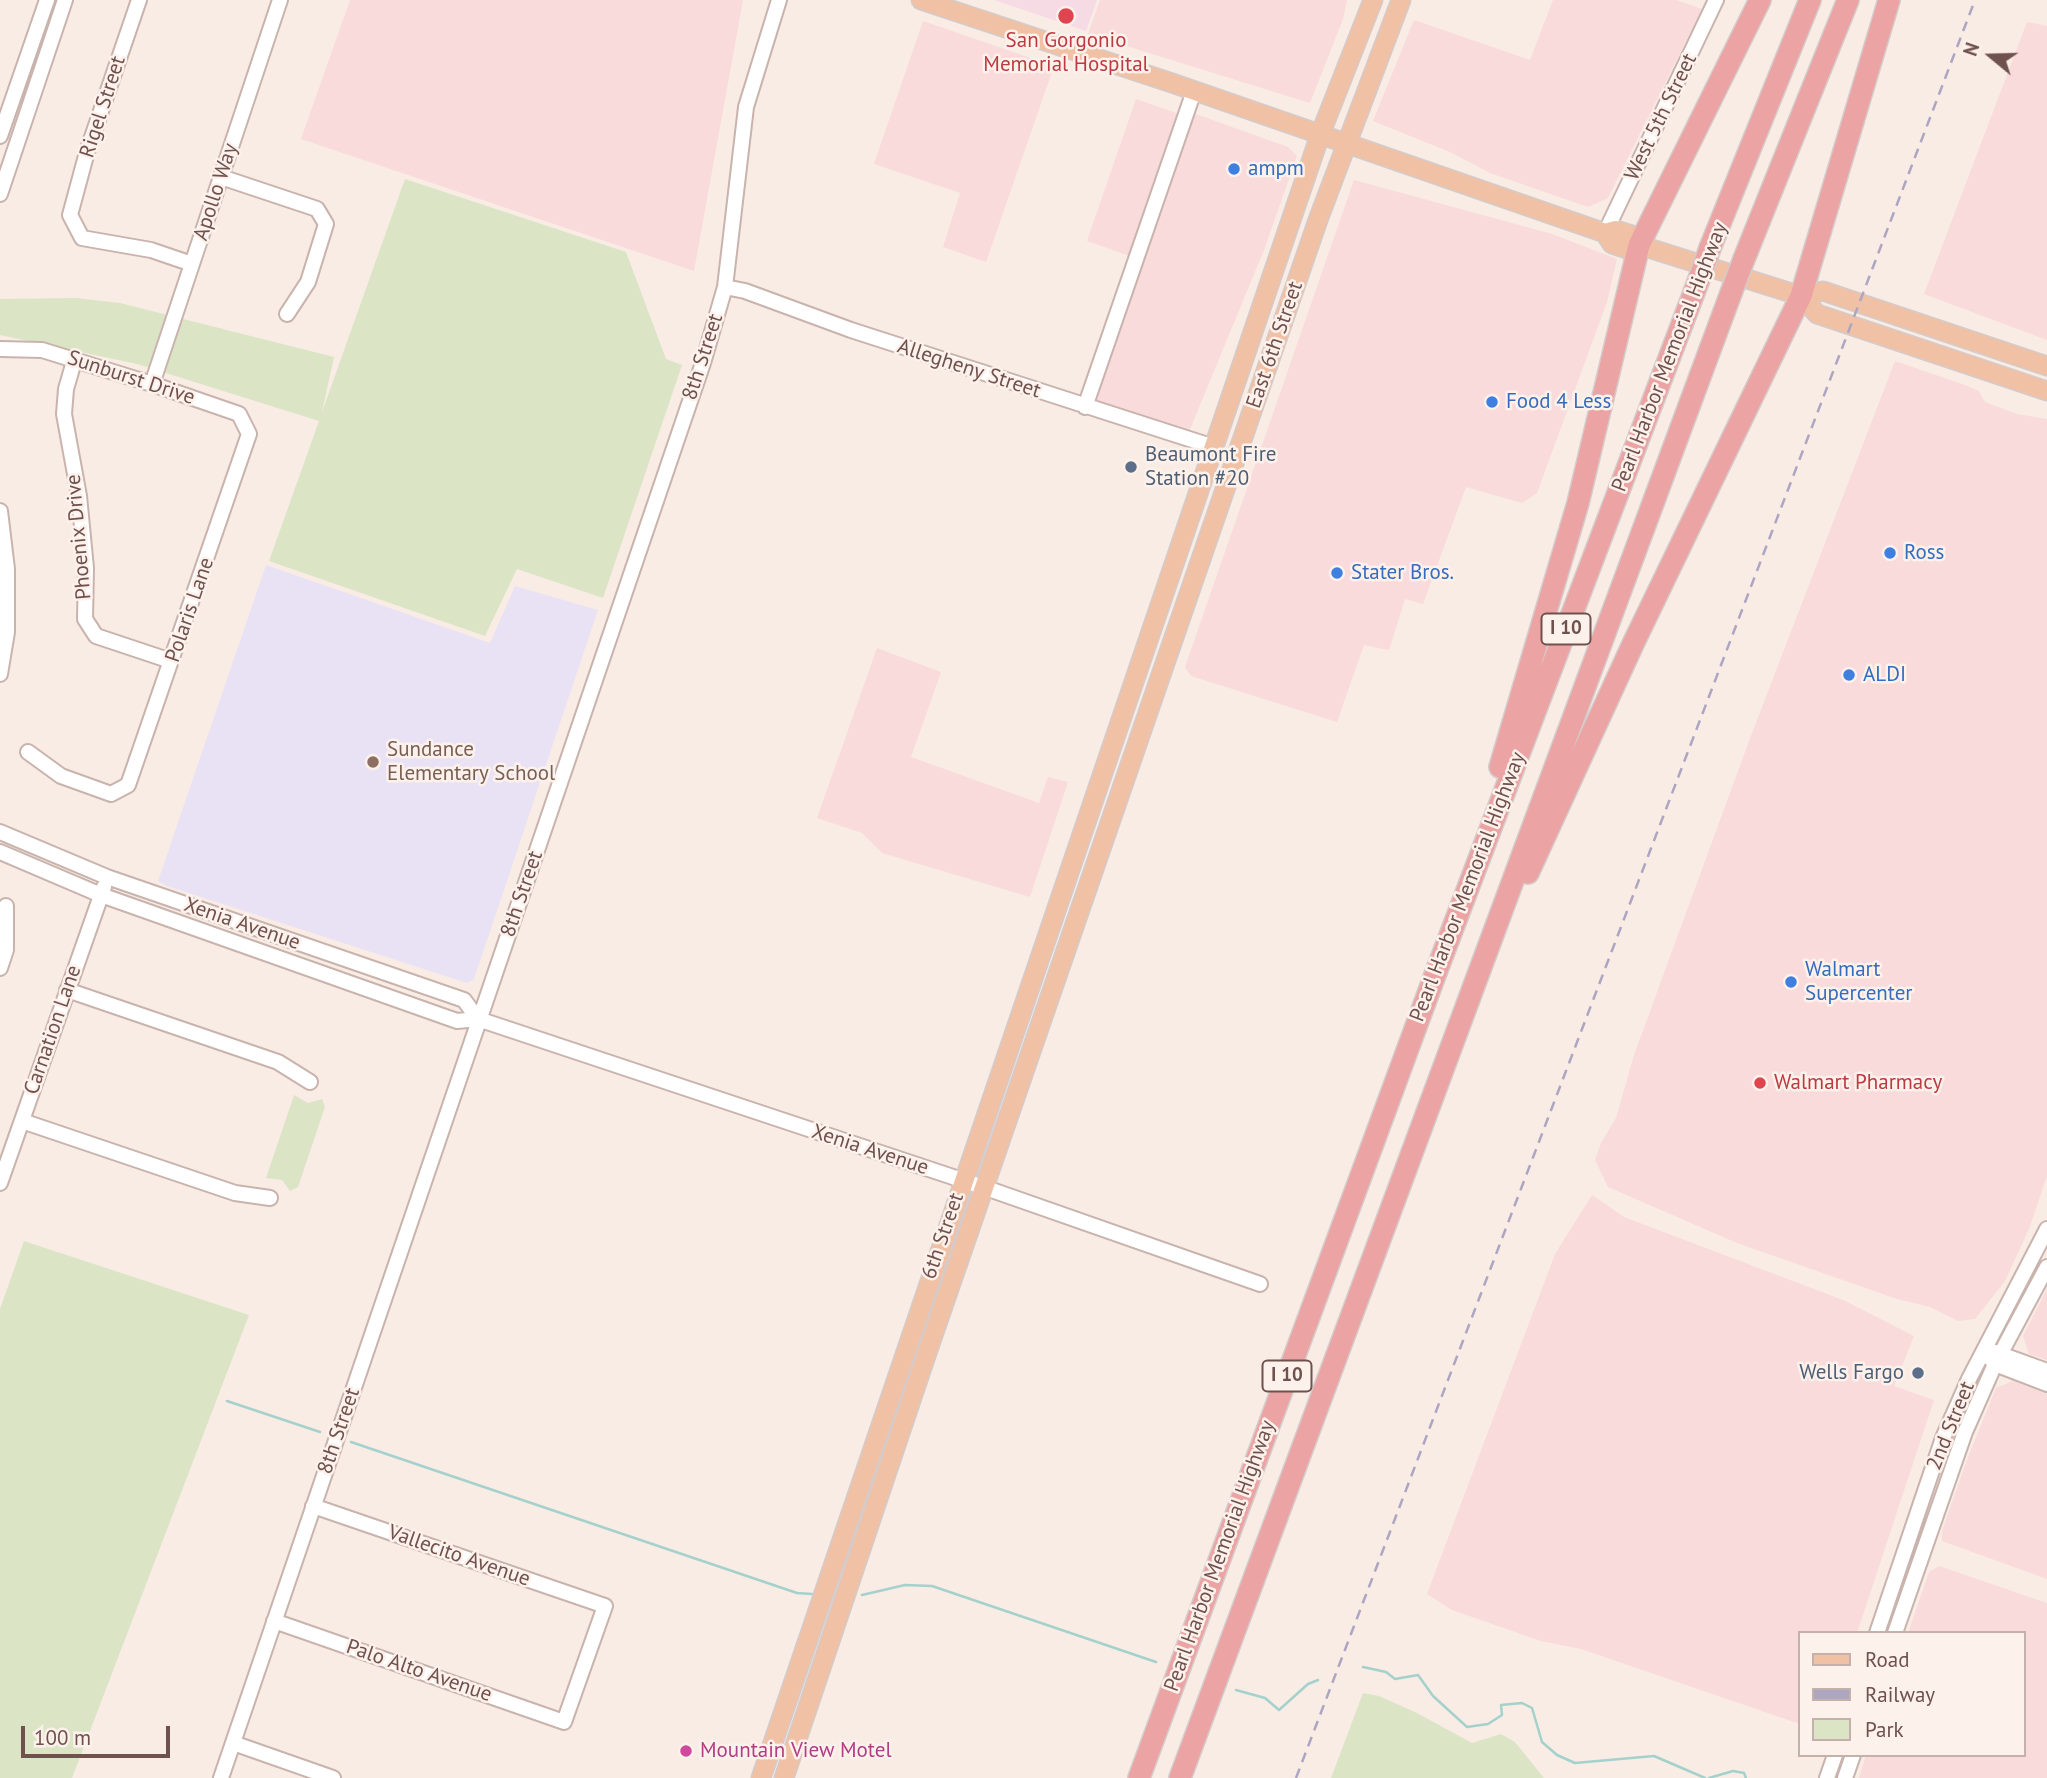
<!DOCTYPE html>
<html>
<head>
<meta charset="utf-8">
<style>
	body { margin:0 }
	#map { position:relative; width:2047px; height:1778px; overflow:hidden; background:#f9ece5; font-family:"PT Sans",sans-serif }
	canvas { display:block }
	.legend { position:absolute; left:1798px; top:1631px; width:228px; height:126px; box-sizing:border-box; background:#fdf1eb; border:2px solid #c4b1ac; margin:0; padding:9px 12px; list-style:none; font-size:21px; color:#6f514e }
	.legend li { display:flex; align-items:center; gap:14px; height:35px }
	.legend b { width:35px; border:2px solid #c4b1ac }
	.north { position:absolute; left:1956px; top:21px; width:70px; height:70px; -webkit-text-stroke:5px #fdf1eb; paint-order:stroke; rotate:289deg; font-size:19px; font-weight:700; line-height:28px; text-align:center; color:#6f514e }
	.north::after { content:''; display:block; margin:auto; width:24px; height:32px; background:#6f514e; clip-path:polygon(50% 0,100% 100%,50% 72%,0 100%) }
	.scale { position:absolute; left:21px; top:1726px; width:149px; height:32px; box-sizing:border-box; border:4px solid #6f514e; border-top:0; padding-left:9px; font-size:21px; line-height:24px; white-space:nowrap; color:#6f514e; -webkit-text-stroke:5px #fdf1eb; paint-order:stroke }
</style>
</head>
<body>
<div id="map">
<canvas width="2047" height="1778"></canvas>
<ul class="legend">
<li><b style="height:9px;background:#f0c1a5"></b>Road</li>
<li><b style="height:9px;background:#ada5c1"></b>Railway</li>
<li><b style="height:19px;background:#dbe5c6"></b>Park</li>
</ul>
<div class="north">N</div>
<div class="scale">100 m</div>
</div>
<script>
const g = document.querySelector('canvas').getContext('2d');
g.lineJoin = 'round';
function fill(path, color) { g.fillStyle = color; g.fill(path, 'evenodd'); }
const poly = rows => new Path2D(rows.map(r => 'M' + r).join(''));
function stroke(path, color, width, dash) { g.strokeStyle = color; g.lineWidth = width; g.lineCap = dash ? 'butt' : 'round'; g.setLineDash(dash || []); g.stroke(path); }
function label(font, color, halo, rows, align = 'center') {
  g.font = font + ' "PT Sans",sans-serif'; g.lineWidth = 5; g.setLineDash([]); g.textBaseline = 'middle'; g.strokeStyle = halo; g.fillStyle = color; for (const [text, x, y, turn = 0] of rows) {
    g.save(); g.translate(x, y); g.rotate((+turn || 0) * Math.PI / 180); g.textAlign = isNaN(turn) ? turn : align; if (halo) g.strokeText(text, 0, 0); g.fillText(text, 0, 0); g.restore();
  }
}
fill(poly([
	[350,0,743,0,694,271,301,139],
	[1100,0,1347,0,1343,19,1310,103,1088,34],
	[1553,0,1676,0,1702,9,1608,198,1588,207,1490,173,1450,152,1373,121,1414,20,1530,60],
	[923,21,1054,66,986,262,943,247,960,193,874,164],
	[2027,22,2047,26,2047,340,1924,294],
	[1136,99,1179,114,1133,257,1087,241],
	[1190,112,1288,147,1297,156,1264,250,1188,434,1094,401],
	[1354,180,1552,234,1617,259,1607,302,1537,493,1522,503,1466,487,1423,604,1405,599,1389,650,1364,645,1337,722,1191,676,1185,667],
	[1895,361,1965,385,1979,391,1985,402,2017,414,2047,419,2047,1176,2029,1229,2005,1281,1975,1319,1958,1321,1930,1307,1897,1299,1737,1243,1608,1187,1595,1160,1601,1143,1616,1118,1634,1055,1749,741],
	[877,648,941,672,911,757,1039,803,1048,777,1068,782,1030,897,882,853,862,833,817,818],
	[1592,1195,1624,1217,1843,1300,1914,1336,1894,1386,1934,1400,1857,1633,1800,1633,1800,1724,1581,1649,1541,1641,1452,1610,1427,1594,1555,1254],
	[2047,1289,2047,1360,2029,1354,2023,1336],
	[2013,1381,2047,1394,2047,1579,1942,1541,1942,1531,1968,1457,1996,1388],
	[1939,1566,2047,1603,2047,1778,1859,1778,1866,1755,2024,1755,2024,1633,1908,1633,1929,1572]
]), '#f8dbda');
fill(poly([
	[266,565,490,643,515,586,598,610,474,979,467,983,167,886,158,881]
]), '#e9e2f5');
fill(poly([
	[994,0,1097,0,1086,31]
]), '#f6dae4');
fill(poly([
	[405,179,626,252,666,359,682,365,603,598,517,569,485,636,269,561,319,421,137,364,0,335,0,299,76,298,120,303,334,357,322,412],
	[294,1095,308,1103,322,1099,325,1107,298,1187,290,1191,282,1180,266,1178],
	[24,1241,249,1315,72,1778,0,1778,0,1309],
	[1363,1693,1379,1696,1417,1713,1472,1743,1501,1734,1515,1742,1544,1778,1331,1778]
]), '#dbe5c6');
stroke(poly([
	[227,1401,320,1432],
	[351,1442,797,1593,812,1594],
	[862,1595,905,1585,932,1586,1156,1662],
	[1363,1667,1386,1672,1395,1679,1418,1675,1433,1696,1467,1727,1488,1724,1502,1715,1501,1705,1522,1703,1532,1708,1542,1742,1557,1755,1575,1763,1654,1756,1705,1778],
	[1236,1690,1265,1698,1279,1710,1308,1684,1318,1680],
	[1709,1778,1733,1771,1744,1773,1746,1778]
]), '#a4d1cc', 2.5);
const minor = poly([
	[139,0,87,152,70,215,82,238,151,250,192,264],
	[0,136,47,0],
	[221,177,317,209,326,224,308,282,287,314],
	[0,194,65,0],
	[1605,233,1716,0],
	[725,287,745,291,851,330,1214,447],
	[0,349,42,350,152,384,239,414,249,434,128,785,111,794,61,776,28,752],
	[75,358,66,389,64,414,79,496,86,568,85,619,96,636,171,661],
	[152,384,280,0],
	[1085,407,1194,91],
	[0,511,7,569,7,632,0,674],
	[0,832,107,877,464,1000,478,1019],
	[0,852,101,895,457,1021,478,1019,986,1188,1260,1284],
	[0,968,6,950,6,906],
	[67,990,278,1062,310,1082],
	[22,1121,235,1193,270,1198],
	[0,1183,104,887],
	[1992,1351,2047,1371],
	[1989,1357,1995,1364,2047,1384],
	[274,1621,564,1722,605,1606,313,1506],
	[1877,1633,1943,1438,1969,1379,2047,1229],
	[1895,1633,1965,1432,1995,1364,2047,1267],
	[233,1743,333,1778],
	[221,1778,703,363,725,287,746,107,779,0],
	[1827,1778,1835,1755],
	[1845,1778,1853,1755]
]);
const major = poly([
	[921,0,1172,83,1605,233,1612,244,1627,249,1639,245,1801,296,1823,291,2047,366],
	[1605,233,1616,230,1632,235,1639,245],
	[1801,296,1817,314,2047,391],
	[761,1778,1320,135,1373,0],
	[784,1778,928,1350,1318,220,1401,0]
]);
const highway = poly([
	[1710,248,1810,0],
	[1744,259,1848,0],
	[1500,767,1578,503,1639,245,1760,0],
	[1528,873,1633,644,1801,296,1889,0],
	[1139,1778,1435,975,1698,282],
	[1180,1778,1731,293]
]);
stroke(minor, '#c9b3ad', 18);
stroke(major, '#d4cbca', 21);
stroke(highway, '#d4cbca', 24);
stroke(minor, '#fff', 14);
stroke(major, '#f0c1a5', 18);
stroke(highway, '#eca3a4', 21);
stroke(poly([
	[1296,1778,1975,0]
]), '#ada5c1', 2.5, [10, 7]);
const highwayBridge = poly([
	[1698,282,1710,248],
	[1731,293,1744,259]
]);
stroke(highwayBridge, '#d4cbca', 24, []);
stroke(highwayBridge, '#eca3a4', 21);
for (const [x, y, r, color] of [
	[1066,16,9,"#e0444e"],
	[1234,169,7,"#3f7fe0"],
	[1492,402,7,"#3f7fe0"],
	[1131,467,7,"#5c6f8a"],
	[1890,553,7,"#3f7fe0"],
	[1337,573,7,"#3f7fe0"],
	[1849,675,7,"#3f7fe0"],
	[373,762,7,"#8d6e63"],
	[1791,982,7,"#3f7fe0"],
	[1760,1083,7,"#e0444e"],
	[1918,1373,7,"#5c6f8a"],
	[686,1751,7,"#d1479c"]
]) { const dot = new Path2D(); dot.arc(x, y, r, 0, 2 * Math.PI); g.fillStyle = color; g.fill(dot); stroke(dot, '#fdf1eb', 2.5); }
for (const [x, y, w] of [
	[1566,629,49],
	[1287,1376,49]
]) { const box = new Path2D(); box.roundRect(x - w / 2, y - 15.5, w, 31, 5); g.fillStyle = '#fdf1eb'; g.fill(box); stroke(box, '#6f514e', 2); }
label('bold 19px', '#6f514e', null, [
	["I 10",1566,629],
	["I 10",1287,1376]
]);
label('21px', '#be3a42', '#fdf1eb', [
	["San Gorgonio",1066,41],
	["Memorial Hospital",1066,65],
	["Walmart Pharmacy",1774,1083,"left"]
]);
label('21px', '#6f514e', '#fdf1eb', [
	["Rigel Street",103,107,-72],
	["West 5th Street",1661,117,-64],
	["Apollo Way",216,192,-72],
	["East 6th Street",1275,345,-71],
	["8th Street",703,357,-72],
	["Pearl Harbor Memorial Highway",1670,357,-69],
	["Allegheny Street",969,369,18],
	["Sunburst Drive",131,378,18],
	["Phoenix Drive",79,537,-95],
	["Polaris Lane",190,610,-71],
	["Pearl Harbor Memorial Highway",1468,887,-69],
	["8th Street",522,894,-71],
	["Xenia Avenue",242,924,19],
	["Carnation Lane",53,1030,-71],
	["Xenia Avenue",870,1150,18],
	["6th Street",943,1236,-71],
	["2nd Street",1951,1426,-68],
	["8th Street",339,1431,-71],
	["Vallecito Avenue",459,1556,19],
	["Pearl Harbor Memorial Highway",1220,1556,-70],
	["Palo Alto Avenue",419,1671,19]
]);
label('21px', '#366cbe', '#fdf1eb', [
	["ampm",1248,169],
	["Food 4 Less",1506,402],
	["Ross",1904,553],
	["Stater Bros.",1351,573],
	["ALDI",1863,675],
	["Walmart",1805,970],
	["Supercenter",1805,994]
], 'left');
label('21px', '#4e5e75', '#fdf1eb', [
	["Beaumont Fire",1145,455],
	["Station #20",1145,479],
	["Wells Fargo",1904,1373,"right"]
], 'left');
label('21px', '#785e54', '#fdf1eb', [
	["Sundance",387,750],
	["Elementary School",387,774]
], 'left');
label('21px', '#b23c85', '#fdf1eb', [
	["Mountain View Motel",700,1751]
], 'left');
</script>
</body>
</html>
